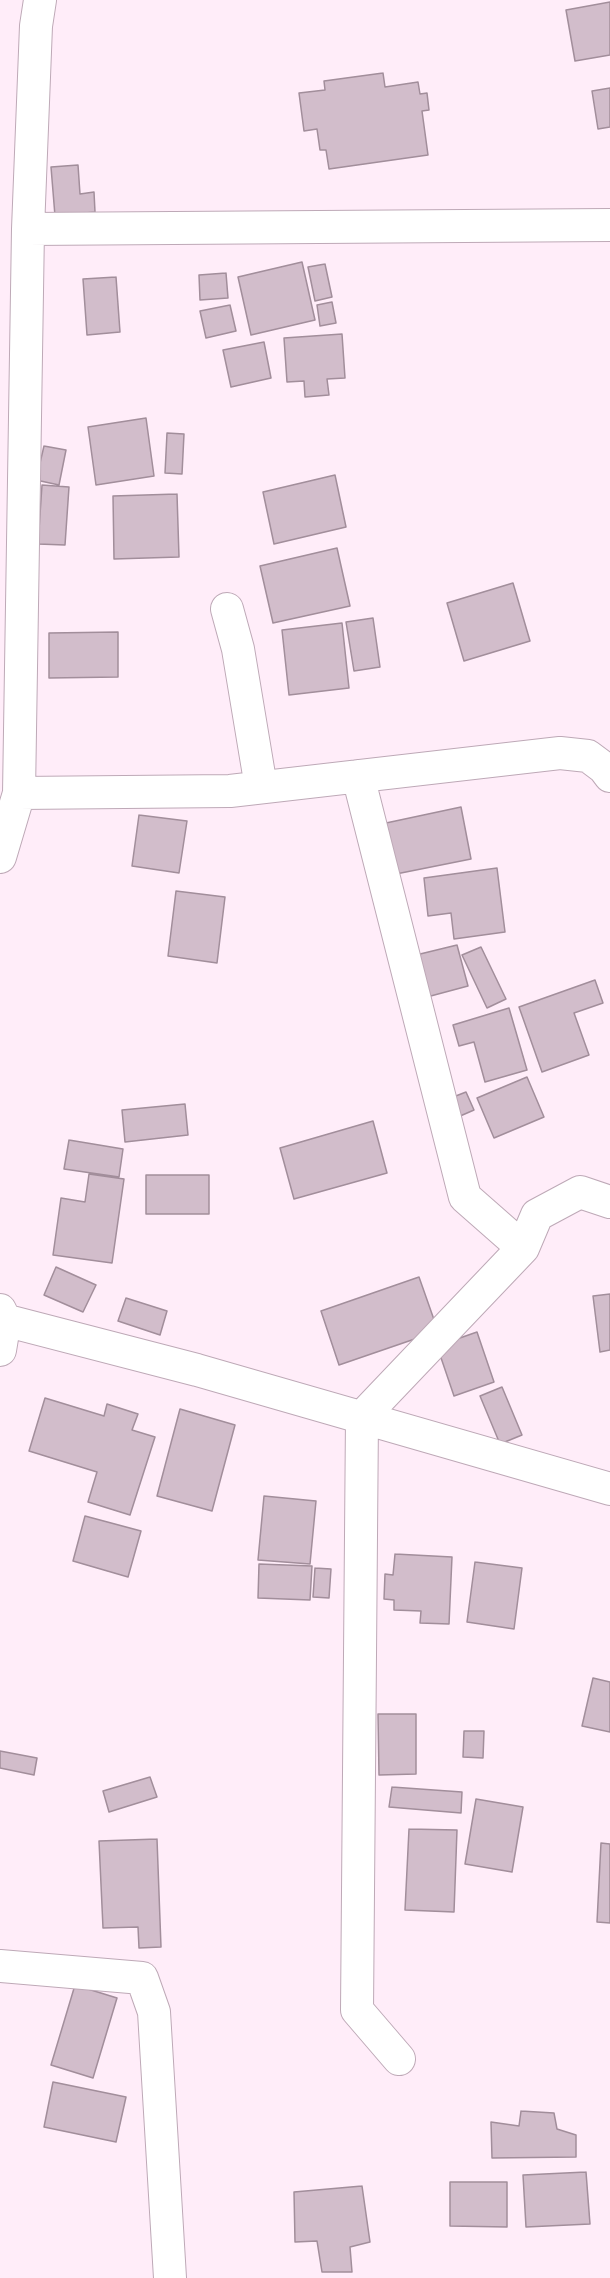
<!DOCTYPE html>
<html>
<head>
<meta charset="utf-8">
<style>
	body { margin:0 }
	canvas { display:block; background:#ffedf9 }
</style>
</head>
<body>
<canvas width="610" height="2278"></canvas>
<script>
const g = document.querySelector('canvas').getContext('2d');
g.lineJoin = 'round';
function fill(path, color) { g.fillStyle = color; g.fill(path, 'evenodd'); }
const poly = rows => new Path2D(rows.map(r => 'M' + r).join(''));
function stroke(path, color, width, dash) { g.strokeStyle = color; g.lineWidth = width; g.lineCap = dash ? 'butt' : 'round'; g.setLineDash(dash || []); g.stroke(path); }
const building = poly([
	[610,2,610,55,575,61,566,10,610,2],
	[383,73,385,87,418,82,420,94,427,93,429,110,422,111,428,155,329,169,326,150,320,150,317,129,304,131,299,93,325,90,324,81,383,73],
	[610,88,610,127,598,129,592,91,610,88],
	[78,165,80,194,94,192,95,212,55,216,51,167,78,165],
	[302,262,315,320,251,335,238,277,302,262],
	[325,264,332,297,315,301,308,267,325,264],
	[226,273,228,298,200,300,199,275,226,273],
	[116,277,120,332,87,335,83,279,116,277],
	[332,302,336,323,320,326,317,305,332,302],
	[230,305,236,331,206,338,200,311,230,305],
	[342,334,345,378,327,379,329,395,305,397,304,381,287,382,284,338,342,334],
	[264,342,271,378,231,387,223,350,264,342],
	[146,418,154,476,96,485,88,427,146,418],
	[167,433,184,434,182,474,165,473,167,433],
	[44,446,66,450,59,485,36,480,44,446],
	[335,475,346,527,274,544,263,492,335,475],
	[42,485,69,487,65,545,38,544,42,485],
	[177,494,179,557,114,559,113,496,177,494],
	[337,548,350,606,273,623,260,566,337,548],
	[513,583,530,641,464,661,447,603,513,583],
	[373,618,380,667,354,671,346,622,373,618],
	[342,623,349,688,289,695,282,630,342,623],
	[118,632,118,677,49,678,49,633,118,632],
	[461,807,471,859,396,874,386,823,461,807],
	[139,815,187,821,179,873,132,866,139,815],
	[497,868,505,932,454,939,451,913,428,916,424,878,497,868],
	[176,891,225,897,217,963,168,956,176,891],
	[457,945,468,986,427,997,416,955,457,945],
	[481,947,506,999,487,1008,462,955,481,947],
	[595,980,603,1003,574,1013,589,1055,542,1072,519,1007,595,980],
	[509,1008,527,1070,485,1082,474,1042,459,1046,453,1025,509,1008],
	[527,1077,544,1117,494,1138,477,1098,527,1077],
	[466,1092,474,1110,451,1120,443,1101,466,1092],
	[185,1104,188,1135,125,1142,122,1110,185,1104],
	[373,1121,387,1173,294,1199,280,1148,373,1121],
	[69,1140,123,1149,119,1177,64,1169,69,1140],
	[89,1174,124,1179,112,1263,53,1255,61,1198,85,1202,89,1174],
	[146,1175,209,1175,209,1214,146,1214,146,1175],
	[56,1267,96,1285,83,1312,44,1295,56,1267],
	[419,1277,438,1331,339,1365,321,1311,419,1277],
	[610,1294,610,1350,600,1352,593,1296,610,1294],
	[126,1298,167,1311,160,1335,118,1321,126,1298],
	[477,1332,494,1382,454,1396,437,1346,477,1332],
	[502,1387,522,1435,500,1444,480,1396,502,1387],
	[45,1398,104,1416,107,1404,138,1414,132,1430,155,1437,130,1515,88,1502,97,1472,29,1451,45,1398],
	[180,1409,235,1425,212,1511,157,1496,180,1409],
	[264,1496,316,1501,310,1564,258,1560,264,1496],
	[85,1516,141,1531,128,1577,73,1561,85,1516],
	[395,1554,452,1557,449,1624,420,1623,421,1611,394,1610,394,1600,384,1599,385,1574,393,1575,395,1554],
	[475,1562,522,1568,514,1629,467,1622,475,1562],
	[259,1564,312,1566,310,1600,258,1598,259,1564],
	[315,1568,331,1569,329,1598,313,1597,315,1568],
	[593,1678,610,1682,610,1732,582,1726,593,1678],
	[378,1714,416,1714,416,1774,379,1775,378,1714],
	[464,1731,484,1731,483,1758,463,1757,464,1731],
	[0,1751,37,1758,34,1775,0,1768,0,1751],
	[150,1777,157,1797,109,1812,103,1791,150,1777],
	[392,1787,462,1792,461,1813,389,1807,392,1787],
	[476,1799,523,1807,512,1872,465,1864,476,1799],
	[409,1829,457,1830,454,1912,405,1910,409,1829],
	[157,1839,161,1947,139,1948,138,1927,103,1928,99,1841,157,1839],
	[601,1843,610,1844,610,1923,597,1922,601,1843],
	[75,1985,117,1998,93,2078,51,2065,75,1985],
	[53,2082,126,2097,116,2142,44,2127,53,2082],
	[521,2111,554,2113,557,2129,576,2135,576,2157,492,2158,491,2122,519,2126,521,2111],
	[586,2172,590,2224,526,2227,523,2175,586,2172],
	[450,2182,507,2182,507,2227,450,2226,450,2182],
	[362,2186,370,2242,350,2247,352,2272,322,2272,317,2241,295,2242,294,2192,362,2186]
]);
fill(building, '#d2bdcb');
stroke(building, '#a28e9b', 1.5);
const street = poly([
	[28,229,610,225],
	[227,609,238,649,261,787],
	[358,776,465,1197,523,1248,537,1215,580,1192,610,1202],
	[19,793,230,791,560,753,588,756,604,768,610,776],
	[0,857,19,793,28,229,36,26,40,0],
	[0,1310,5,1320,0,1350],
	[0,1319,197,1370,610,1489],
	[0,1966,142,1978,154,2012,170,2278],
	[399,2059,357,2010,362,1417,523,1248]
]);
stroke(street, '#bea9b7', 34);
stroke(street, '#fff', 32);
</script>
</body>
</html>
